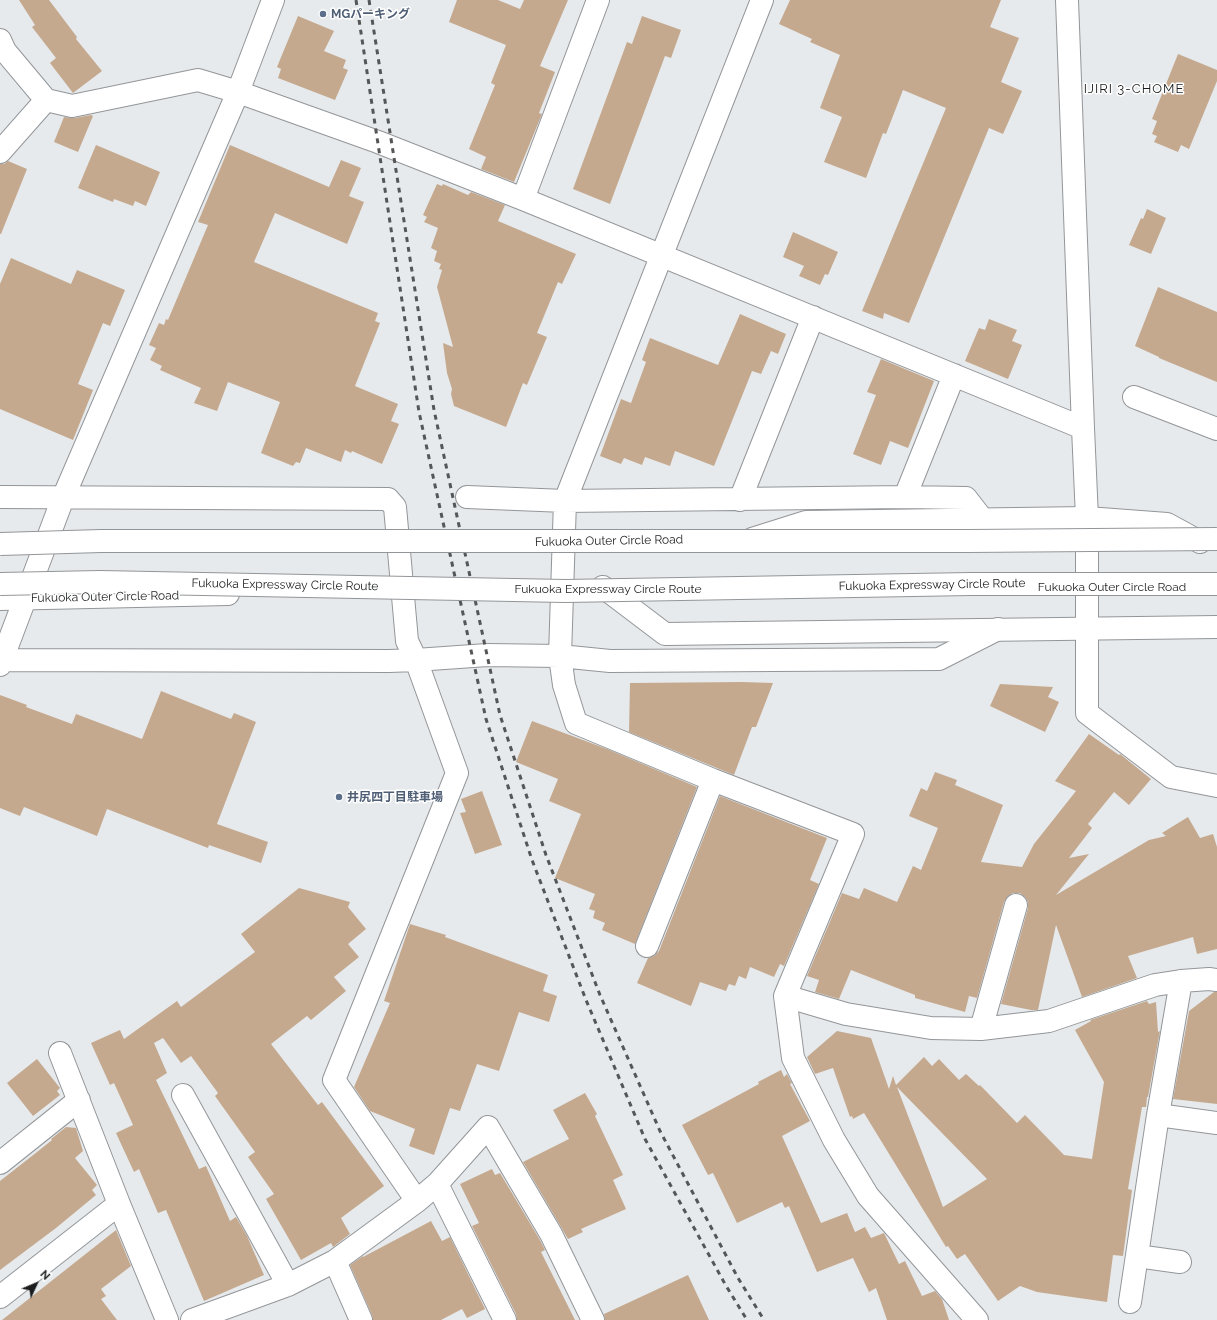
<!DOCTYPE html>
<html>
<head>
<meta charset="utf-8">
<style>
	body { margin:0 }
	#map { position:relative; width:1217px; height:1320px; overflow:hidden; background:#e6eaec; font-family:Raleway,sans-serif }
	canvas { display:block }
	.north { position:absolute; left:16px; top:1264px; width:40px; height:40px; -webkit-text-stroke:3px #fff; paint-order:stroke; rotate:46deg; font-size:11px; font-weight:700; line-height:16px; text-align:center; color:#1b1c1d }
	.north::after { content:''; display:block; margin:auto; width:14px; height:18px; background:#1b1c1d; clip-path:polygon(50% 0,100% 100%,50% 72%,0 100%) }
</style>
</head>
<body>
<div id="map">
<canvas width="1217" height="1320"></canvas>
<div class="north">N</div>
</div>
<script>
const g = document.querySelector('canvas').getContext('2d');
g.lineJoin = 'round';
function fill(path, color) { g.fillStyle = color; g.fill(path, 'evenodd'); }
const poly = rows => new Path2D(rows.map(r => 'M' + r).join(''));
function stroke(path, color, width, dash) { g.strokeStyle = color; g.lineWidth = width; g.lineCap = dash ? 'butt' : 'round'; g.setLineDash(dash || []); g.stroke(path); }
function label(font, color, halo, rows, align = 'center') {
  g.font = font + ' Raleway,"Noto Sans JP",sans-serif'; g.lineWidth = 3; g.setLineDash([]); g.textBaseline = 'middle'; g.strokeStyle = halo; g.fillStyle = color; for (const [text, x, y, turn = 0] of rows) {
    g.save(); g.translate(x, y); g.rotate((+turn || 0) * Math.PI / 180); g.textAlign = isNaN(turn) ? turn : align; if (halo) g.strokeText(text, 0, 0); g.fillText(text, 0, 0); g.restore();
  }
}
fill(poly([
	[19,0,49,0,77,37,76,39,102,71,73,93,50,63,56,58,32,27,35,25],
	[457,0,498,0,520,9,524,0,568,0,540,66,555,72,539,113,542,114,514,182,481,169,486,157,469,149,495,85,491,83,506,45,449,22],
	[790,0,1001,0,990,27,1019,38,1001,82,1022,91,1003,134,989,128,909,323,884,313,883,319,862,311,946,108,903,90,886,134,883,133,866,178,824,162,842,117,820,108,840,55,810,42,812,39,779,24],
	[298,16,334,31,324,51,346,60,343,68,348,70,335,100,278,78,281,69,277,67],
	[642,16,681,30,671,58,665,56,610,204,573,189,627,42,632,44],
	[1178,54,1217,70,1217,81,1189,149,1181,145,1178,152,1154,142,1157,136,1152,134,1157,121,1152,119],
	[91,115,93,116,78,152,54,142,64,117,74,118],
	[96,145,160,172,146,206,135,201,133,206,114,199,113,202,78,188],
	[230,145,329,187,341,160,361,168,349,196,364,202,347,244,275,213,254,262,378,313,375,321,380,323,355,386,398,404,391,421,399,424,382,464,352,451,351,453,345,450,341,462,306,448,300,463,296,462,293,466,261,453,280,402,228,382,217,411,194,403,201,388,160,370,162,366,150,360,156,348,149,345,159,323,164,325,166,319,168,320,208,225,198,222],
	[8,161,27,169,1,234,0,234,0,164,4,164],
	[437,184,442,186,443,184,468,195,471,192,505,205,498,221,576,254,562,284,558,282,537,333,547,337,527,385,523,383,506,427,454,406,451,394,452,389,447,373,443,343,453,347,437,287,442,270,439,269,441,264,434,261,437,251,431,248,438,228,424,222,427,217,423,215],
	[1147,209,1166,218,1151,254,1129,245,1141,218,1143,219],
	[793,232,838,252,828,275,825,274,820,285,799,276,804,266,783,257],
	[11,258,71,284,77,270,125,290,110,326,103,323,78,384,93,390,73,440,0,409,0,284],
	[1158,287,1217,312,1217,382,1159,358,1159,357,1135,346],
	[740,314,786,334,778,354,771,351,761,374,752,371,714,466,675,451,670,466,645,457,642,465,624,458,621,464,600,456,621,399,631,403,646,362,642,360,650,338,718,365],
	[989,319,1017,330,1012,341,1022,345,1008,379,965,361,979,328,985,330],
	[881,359,934,381,908,448,890,441,881,465,853,454,876,395,867,392],
	[742,682,773,683,756,727,752,727,734,775,629,732,630,683],
	[1000,684,1053,687,1048,697,1059,702,1045,732,990,706],
	[161,691,231,719,234,713,256,722,217,824,268,842,261,863,209,845,208,848,107,809,97,836,24,807,20,816,0,808,0,695,27,705,26,707,72,724,76,714,142,739],
	[532,721,607,749,697,787,635,944,602,930,605,923,593,918,595,911,589,909,595,894,555,878,581,814,549,801,558,779,516,762],
	[1089,734,1119,755,1120,754,1151,779,1129,805,1114,792,1088,824,1092,828,1069,858,1089,854,1056,895,1149,840,1166,836,1162,833,1188,817,1200,838,1213,834,1217,847,1217,949,1197,954,1193,937,1128,956,1137,978,1082,997,1056,925,1038,1010,1031,1010,1001,1004,1028,908,1028,902,1025,897,1020,893,1013,893,1008,896,1004,902,977,998,969,996,965,1012,915,998,915,995,851,970,839,999,815,992,819,980,807,976,842,893,859,899,864,888,897,902,913,866,921,870,938,828,909,816,921,788,927,791,935,772,957,780,955,785,1003,805,981,862,1022,867,1034,844,1076,791,1055,781],
	[482,791,502,845,475,854,460,813,466,812,461,799],
	[720,796,827,838,810,880,819,884,784,966,780,964,774,977,750,967,746,979,739,976,735,986,729,984,726,991,700,982,691,1006,637,983,648,958,654,956,659,951],
	[299,888,350,902,348,907,366,929,348,944,359,957,334,977,346,991,311,1020,307,1016,271,1044,318,1105,322,1102,384,1186,341,1218,350,1234,333,1247,331,1243,301,1260,266,1199,274,1194,248,1157,255,1152,215,1096,218,1093,191,1056,181,1063,163,1038,154,1043,167,1073,156,1080,199,1169,206,1166,230,1221,236,1217,247,1236,264,1275,204,1301,166,1210,158,1213,139,1169,134,1172,116,1133,133,1125,114,1083,110,1085,91,1043,120,1030,124,1039,177,1001,181,1007,255,952,241,934],
	[410,924,446,935,445,937,548,975,543,991,557,996,549,1022,519,1012,499,1071,477,1064,460,1111,450,1108,434,1155,409,1146,415,1129,370,1111,354,1087,390,1003,384,1001],
	[1214,992,1217,992,1217,1104,1173,1099,1189,1011],
	[1147,1001,1149,1004,1156,1002,1158,1032,1160,1031,1148,1097,1147,1097,1146,1107,1142,1107,1128,1189,1132,1190,1123,1256,1113,1255,1107,1302,1037,1292,1020,1286,998,1301,965,1254,957,1259,948,1246,946,1247,864,1113,853,1119,852,1116,850,1117,833,1068,815,1074,807,1057,837,1031,871,1038,889,1089,893,1076,896,1085,924,1057,932,1066,939,1059,959,1080,966,1074,979,1086,980,1085,1017,1123,1025,1115,1064,1155,1092,1159,1104,1082,1075,1030,1091,1021,1090,1020],
	[897,1087,987,1179,943,1207],
	[37,1059,60,1088,57,1091,60,1095,33,1116,7,1083],
	[781,1070,784,1077,787,1074,792,1083,790,1084,810,1121,782,1136,821,1223,847,1213,855,1232,865,1227,871,1238,884,1233,899,1264,905,1261,922,1296,935,1291,942,1299,949,1320,887,1320,876,1288,869,1292,853,1258,817,1272,789,1206,785,1208,782,1202,737,1223,713,1173,708,1175,682,1125,718,1106,759,1084,758,1082],
	[585,1093,597,1114,595,1116,623,1175,613,1180,626,1209,581,1229,583,1232,568,1239,523,1162,569,1139,553,1110],
	[66,1127,76,1128,83,1151,75,1158,97,1185,92,1190,96,1195,56,1228,0,1270,0,1181,37,1152,52,1140,51,1139],
	[492,1169,495,1175,500,1173,540,1240,545,1250,541,1252,575,1320,517,1320,516,1314,472,1226,479,1223,460,1184],
	[431,1221,442,1241,450,1237,485,1309,467,1318,462,1309,441,1320,373,1320,372,1315,350,1265,363,1256,363,1257],
	[116,1230,131,1266,101,1289,106,1296,101,1299,117,1320,2,1320],
	[688,1275,709,1320,605,1320,604,1314]
]), '#c5a98f');
const minor = poly([
	[762,0,565,501,560,656,564,685,576,723,713,780,853,834,785,996,793,1058,834,1140,868,1196,977,1320],
	[1067,0,1083,428,1087,518,1087,713,1171,777,1217,786],
	[0,40,5,51,46,100,72,106,198,80,238,92,273,0],
	[0,152,46,100],
	[523,199,598,0],
	[1134,397,1217,429],
	[0,497,388,499,395,507,407,641,416,660,457,773,334,1080,417,1201],
	[467,497,565,501,905,497,966,498,983,520],
	[905,497,954,375],
	[740,500,813,317],
	[0,660,389,661,416,660,487,655,560,656,610,661,939,659,998,629],
	[0,665,63,498,238,92,378,142,523,199,1083,428],
	[647,946,713,780],
	[1181,981,1209,979,1217,980],
	[785,996,846,1014,931,1028,981,1029,1049,1021,1155,985,1181,981,1158,1115,1217,1123],
	[981,1029,1016,905],
	[60,1053,119,1204,167,1320],
	[183,1095,288,1285],
	[0,1163,79,1100],
	[437,1184,505,1320],
	[1137,1256,1180,1262],
	[335,1261,361,1320],
	[0,1297,119,1204],
	[1130,1302,1158,1115],
	[192,1320,288,1285,335,1261,417,1201,437,1184,488,1127,551,1234,593,1320]
]);
const highway = poly([
	[752,539,806,522,1087,518,1167,524,1200,542],
	[603,587,665,634,1217,627],
	[0,599,228,594]
]);
stroke(minor, '#939699', 24);
stroke(highway, '#939699', 24);
stroke(minor, '#fff', 22);
stroke(highway, '#fff', 22);
stroke(poly([
	[356,0,419,412,486,719,532,860,586,1000,645,1139,725,1284,747,1320],
	[369,0,434,410,500,715,546,855,600,995,660,1131,738,1278,764,1320]
]), '#555658', 3, [5, 5]);
const highwayBridge = poly([
	[0,544,101,541,969,541,1217,539],
	[0,584,100,582,565,591,971,584,1217,584]
]);
stroke(highwayBridge, '#939699', 24, []);
stroke(highwayBridge, '#fff', 22);
for (const [x, y, r, color] of [
	[323,14,4,"#5c6f8a"],
	[339,797,4,"#5c6f8a"]
]) { const dot = new Path2D(); dot.arc(x, y, r, 0, 2 * Math.PI); g.fillStyle = color; g.fill(dot); stroke(dot, '#fff', 1.5); }
label('bold 12px', '#4e5e75', '#fff', [
	["MGパーキング",331,14],
	["井尻四丁目駐車場",347,797]
], 'left');
label('12px', '#1b1c1d', '#fff', [
	["Fukuoka Outer Circle Road",609,541,-1],
	["Fukuoka Expressway Circle Route",285,585,1],
	["Fukuoka Expressway Circle Route",932,585,-1],
	["Fukuoka Outer Circle Road",1112,587],
	["Fukuoka Expressway Circle Route",608,589],
	["Fukuoka Outer Circle Road",105,597,-1]
]);
g.letterSpacing = '1px';
label('13px', '#1b1c1d', '#fff', [
	["IJIRI 3-CHOME",1134,89]
]);
g.letterSpacing = '0px';
</script>
</body>
</html>
